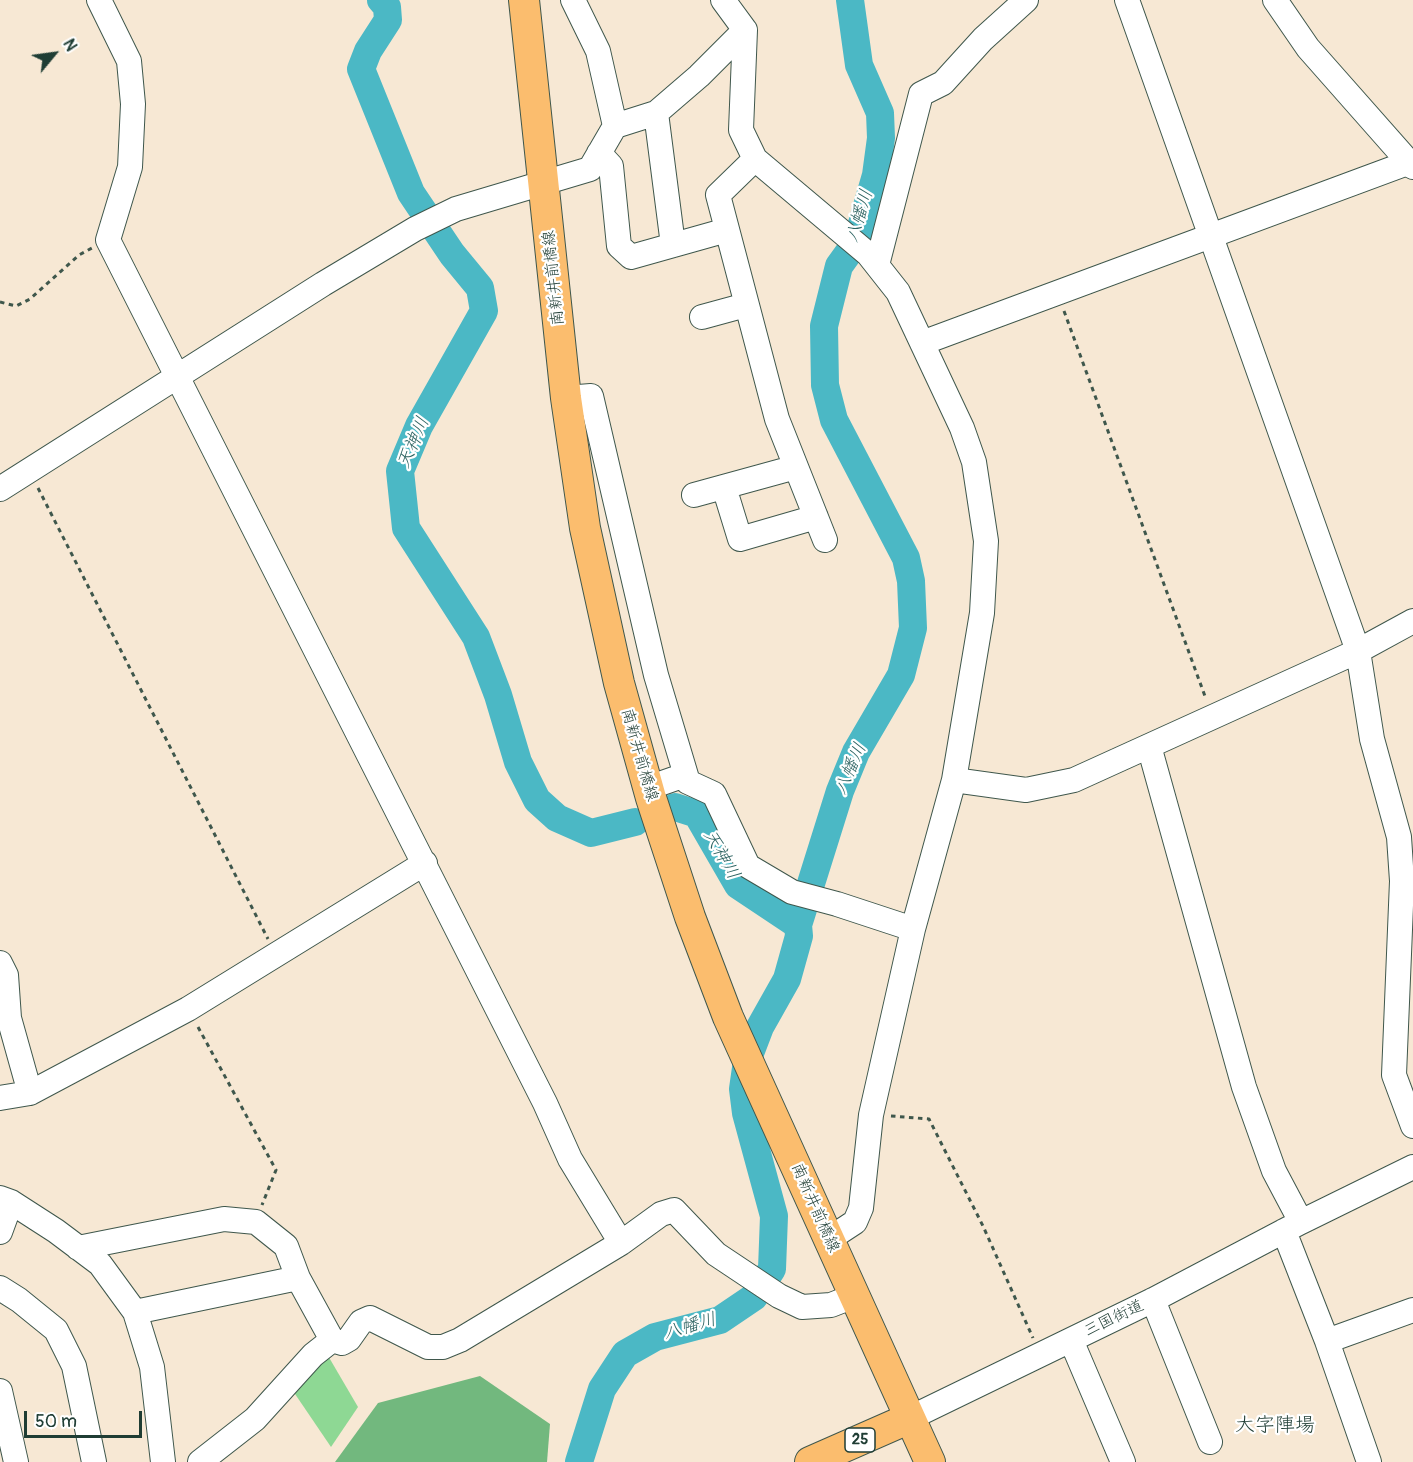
<!DOCTYPE html>
<html>
<head>
<meta charset="utf-8">
<style>
	body { margin:0 }
	#map { position:relative; width:1413px; height:1462px; overflow:hidden; background:#f7e8d4; font-family:Pangolin,sans-serif }
	canvas { display:block }
	.north { position:absolute; left:24px; top:24px; width:60px; height:60px; -webkit-text-stroke:4px #fff; paint-order:stroke; rotate:61deg; font-size:16px; font-weight:700; line-height:24px; text-align:center; color:#1f3d34 }
	.north::after { content:''; display:block; margin:auto; width:21px; height:27px; background:#1f3d34; clip-path:polygon(50% 0,100% 100%,50% 72%,0 100%) }
	.scale { position:absolute; left:24px; top:1411px; width:118px; height:27px; box-sizing:border-box; border:3px solid #1f3d34; border-top:0; padding-left:8px; font-size:18px; line-height:21px; white-space:nowrap; color:#1f3d34; -webkit-text-stroke:4px #fff; paint-order:stroke }
</style>
</head>
<body>
<div id="map">
<canvas width="1413" height="1462"></canvas>
<div class="north">N</div>
<div class="scale">50 m</div>
</div>
<script>
const g = document.querySelector('canvas').getContext('2d');
g.lineJoin = 'round';
function fill(path, color) { g.fillStyle = color; g.fill(path, 'evenodd'); }
const poly = rows => new Path2D(rows.map(r => 'M' + r).join(''));
function stroke(path, color, width, dash) { g.strokeStyle = color; g.lineWidth = width; g.lineCap = dash ? 'butt' : 'round'; g.setLineDash(dash || []); g.stroke(path); }
function label(font, color, halo, rows, align = 'center') {
  g.font = font + ' Pangolin,"Klee One",sans-serif'; g.lineWidth = 4.5; g.setLineDash([]); g.textBaseline = 'middle'; g.strokeStyle = halo; g.fillStyle = color; for (const [text, x, y, turn = 0] of rows) {
    g.save(); g.translate(x, y); g.rotate((+turn || 0) * Math.PI / 180); g.textAlign = isNaN(turn) ? turn : align; if (halo) g.strokeText(text, 0, 0); g.fillText(text, 0, 0); g.restore();
  }
}
fill(poly([
	[327,1354,358,1407,331,1447,293,1391]
]), '#8ed894');
fill(poly([
	[480,1376,550,1424,547,1462,335,1462,378,1403]
]), '#72b87e');
stroke(poly([
	[381,0,387,7,388,20,368,51,361,69,411,193,452,254,480,288,484,311,419,426,400,471,406,528,476,637,498,695,518,762,537,800,557,818,591,833,635,822],
	[675,807,697,814,738,885,798,925],
	[579,1462,602,1389,625,1354,655,1337,720,1320,754,1297,772,1269,774,1216,746,1113,743,1089,747,1061,760,1027,787,979,799,936,798,925,840,791,856,752,901,675,913,628,911,581,906,558,834,420,825,385,824,326,839,266,857,241,876,175,881,138,880,113,859,65,850,0]
]), '#4bb8c5', 28);
const minor = poly([
	[99,0,129,61,133,104,130,167,108,240,545,1103,570,1159,621,1243],
	[573,0,598,51,615,126],
	[723,0,745,30,741,130,755,159,868,254,898,292,962,428,974,462,986,541,982,613,954,780,913,929,871,1115,861,1208,855,1222,829,1239],
	[1127,0,1358,651,1372,739,1399,837,1402,881,1394,1075,1413,1126],
	[1275,0,1308,48,1413,167],
	[656,113,673,245],
	[599,153,611,166,619,246,631,257,727,230],
	[755,159,718,195,777,419,825,540],
	[877,265,921,94,943,83,983,39,1026,0],
	[702,317,746,305],
	[922,343,1413,161],
	[566,398,591,396,656,675,688,782,714,794,748,866,792,892,837,904,913,929],
	[724,487,740,539,816,517],
	[0,489,323,284,415,229,456,209,590,169,615,126,656,113,699,76,745,30],
	[694,495,796,467],
	[1149,746,1244,1087,1274,1171,1301,1222],
	[954,780,1026,790,1074,780,1358,651,1413,621],
	[648,788,685,775],
	[0,963,6,975,9,1018,30,1093],
	[0,1098,30,1093,188,1009,425,863],
	[0,1198,11,1202,56,1231,100,1264,135,1312,152,1367,163,1462],
	[1284,1231,1327,1341,1369,1462],
	[0,1232,11,1202],
	[78,1248,224,1219,256,1222,286,1246,298,1278,135,1312],
	[298,1278,332,1340],
	[0,1288,19,1300,56,1330,74,1366,94,1462],
	[1153,1300,1210,1442],
	[1071,1340,1123,1462],
	[1327,1341,1413,1310],
	[0,1391,16,1462],
	[910,1418,1153,1300,1301,1222,1413,1167],
	[200,1462,255,1419,313,1355,332,1340,342,1343,349,1339,361,1322,370,1318,428,1347,443,1347,460,1340,621,1243,661,1214,674,1210,716,1254,779,1296,802,1307,831,1305,854,1296]
]);
const major = poly([
	[524,0,566,398,585,528,619,683,651,798,690,917,728,1017,930,1462],
	[810,1462,910,1418]
]);
stroke(minor, '#3f574c', 26);
stroke(major, '#3f574c', 32);
stroke(poly([
	[0,302,16,306,30,299,79,255,92,248],
	[1064,311,1206,699],
	[38,488,268,939],
	[198,1027,276,1170,262,1205],
	[891,1116,929,1119,983,1226,1033,1338]
]), '#3f574c', 3, [4.5, 4.5]);
stroke(minor, '#fff', 24);
stroke(major, '#fbbd6e', 30);
for (const [x, y, w] of [
	[860,1440,30]
]) { const box = new Path2D(); box.roundRect(x - w / 2, y - 12, w, 24, 4.5); g.fillStyle = '#fff'; g.fill(box); stroke(box, '#1f3d34', 1.5); }
label('bold 15px', '#1f3d34', null, [
	["25",860,1440]
]);
label('16px', '#1f3d34', '#fff', [
	["南新井前橋線",554,278,-96],
	["南新井前橋線",639,755,74],
	["南新井前橋線",815,1208,66],
	["三国街道",1114,1319,-26]
]);
label('italic 18px', '#2c6260', '#fff', [
	["八幡川",860,216,-73],
	["天神川",414,443,-67],
	["八幡川",851,769,-66],
	["天神川",721,855,60],
	["八幡川",690,1327,-16]
]);
label('20px', '#1f3d34', '#fff', [
	["大字陣場",1275,1426]
]);
</script>
</body>
</html>
